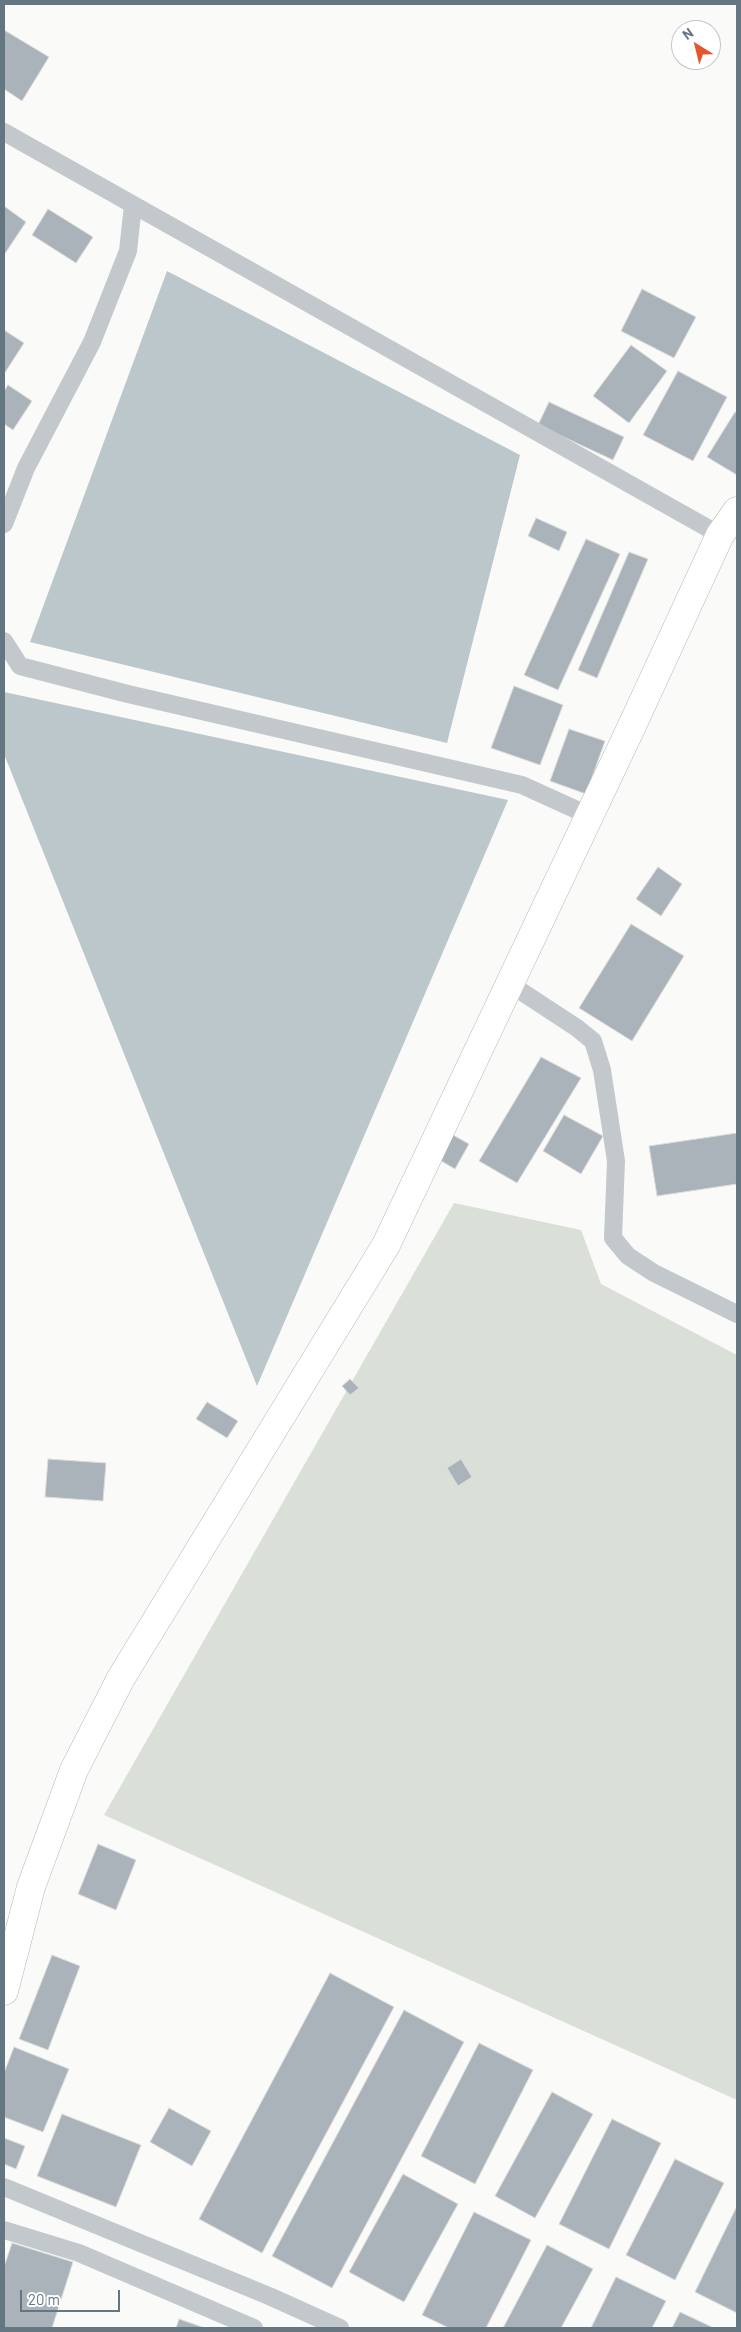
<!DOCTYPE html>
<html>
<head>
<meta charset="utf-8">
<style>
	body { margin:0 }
	#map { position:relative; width:741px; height:2332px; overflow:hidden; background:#fafaf8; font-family:Barlow,sans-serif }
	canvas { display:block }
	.frame { position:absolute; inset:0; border:5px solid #657683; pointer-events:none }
	.north { position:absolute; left:671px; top:20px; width:50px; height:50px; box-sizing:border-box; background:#fff; border:1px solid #c1c8cd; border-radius:50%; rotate:324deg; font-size:14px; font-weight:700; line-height:20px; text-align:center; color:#657683 }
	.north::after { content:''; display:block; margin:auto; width:18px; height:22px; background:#e4572e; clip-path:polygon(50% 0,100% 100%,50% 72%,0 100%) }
	.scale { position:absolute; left:20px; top:2290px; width:100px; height:22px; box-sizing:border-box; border:2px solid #657683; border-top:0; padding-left:6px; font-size:15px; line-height:18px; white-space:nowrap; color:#657683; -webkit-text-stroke:4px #fff; paint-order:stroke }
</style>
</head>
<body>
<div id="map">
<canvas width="741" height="2332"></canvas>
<div class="frame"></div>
<div class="north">N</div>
<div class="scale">20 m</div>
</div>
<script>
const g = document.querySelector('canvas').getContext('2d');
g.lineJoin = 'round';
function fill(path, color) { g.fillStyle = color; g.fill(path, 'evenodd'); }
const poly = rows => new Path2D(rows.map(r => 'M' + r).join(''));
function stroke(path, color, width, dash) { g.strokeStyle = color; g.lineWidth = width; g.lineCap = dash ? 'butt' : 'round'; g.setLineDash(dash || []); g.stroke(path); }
fill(poly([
	[454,1203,581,1230,601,1284,737,1355,737,2100,104,1815]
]), '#dadfd7');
fill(poly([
	[167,271,520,455,447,743,30,642],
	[4,692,508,800,257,1386,4,754]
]), '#bbc7cb');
const building = poly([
	[4,30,49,57,22,101,4,89,4,30],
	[4,206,26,222,4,255,4,206],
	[48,209,93,237,76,263,32,235,48,209],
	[642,289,696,317,674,358,621,331,642,289],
	[4,330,24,343,4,374,4,330],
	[631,345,667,371,629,423,593,396,631,345],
	[678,371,727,397,693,461,643,435,678,371],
	[8,385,32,401,13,430,4,424,4,391,8,385],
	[549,402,624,437,613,460,538,425,549,402],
	[735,412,737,413,737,475,707,457,735,412],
	[536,518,567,532,559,551,528,536,536,518],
	[586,539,620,554,558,690,524,675,586,539],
	[629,552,648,559,597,678,578,670,629,552],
	[514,686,563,705,540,765,491,748,514,686],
	[569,729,605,741,586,794,550,781,569,729],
	[658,867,682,884,661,916,636,899,658,867],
	[631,924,684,956,632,1041,579,1008,631,924],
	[541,1057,581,1078,517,1183,479,1161,541,1057],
	[564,1115,603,1136,581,1174,543,1151,564,1115],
	[737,1133,737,1184,657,1196,649,1146,737,1133],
	[453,1135,469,1144,455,1169,438,1159,453,1135],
	[350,1379,359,1388,350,1395,342,1386,350,1379],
	[207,1402,238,1421,227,1438,196,1419,207,1402],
	[48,1459,106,1463,103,1501,45,1497,48,1459],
	[461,1459,472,1477,458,1486,447,1468,461,1459],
	[98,1844,136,1860,116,1910,78,1894,98,1844],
	[52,1955,80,1966,48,2050,19,2039,52,1955],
	[330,1973,394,2007,262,2253,199,2219,330,1973],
	[404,2010,464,2042,332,2288,272,2256,404,2010],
	[479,2043,533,2070,475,2184,421,2156,479,2043],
	[14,2047,69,2069,43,2132,4,2117,4,2073,14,2047],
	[552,2092,593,2114,535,2218,495,2196,552,2092],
	[169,2108,211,2131,192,2166,150,2142,169,2108],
	[62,2114,141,2145,116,2207,37,2176,62,2114],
	[612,2119,661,2143,609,2249,559,2224,612,2119],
	[4,2138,25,2146,16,2169,4,2164,4,2138],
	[675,2159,724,2183,675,2280,626,2255,675,2159],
	[403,2174,458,2204,404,2302,349,2272,403,2174],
	[737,2206,737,2313,695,2292,737,2206],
	[474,2212,531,2240,486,2328,449,2328,422,2315,474,2212],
	[12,2243,73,2262,52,2328,4,2328,4,2267,12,2243],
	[547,2245,593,2269,561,2328,503,2328,547,2245],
	[616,2277,666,2301,652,2328,591,2328,616,2277],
	[680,2312,714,2328,672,2328,680,2312],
	[179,2319,205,2328,176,2328,179,2319]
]);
fill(building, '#aab3b9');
stroke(building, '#dcdcda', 1);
const secondary = poly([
	[4,1991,31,1887,74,1770,121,1678,386,1245,630,730,720,535,737,511]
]);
stroke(secondary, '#b3babf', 29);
stroke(poly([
	[4,132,720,535],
	[4,524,26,468,92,342,128,251,133,205],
	[4,641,20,666,128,694,522,785,590,816],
	[510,984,577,1028,593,1041,602,1070,616,1161,613,1238,628,1256,654,1273,737,1314],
	[4,2187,269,2296,340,2328],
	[4,2230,79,2253,254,2328]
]), '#c3c8cc', 18);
stroke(secondary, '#fff', 28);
</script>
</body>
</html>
